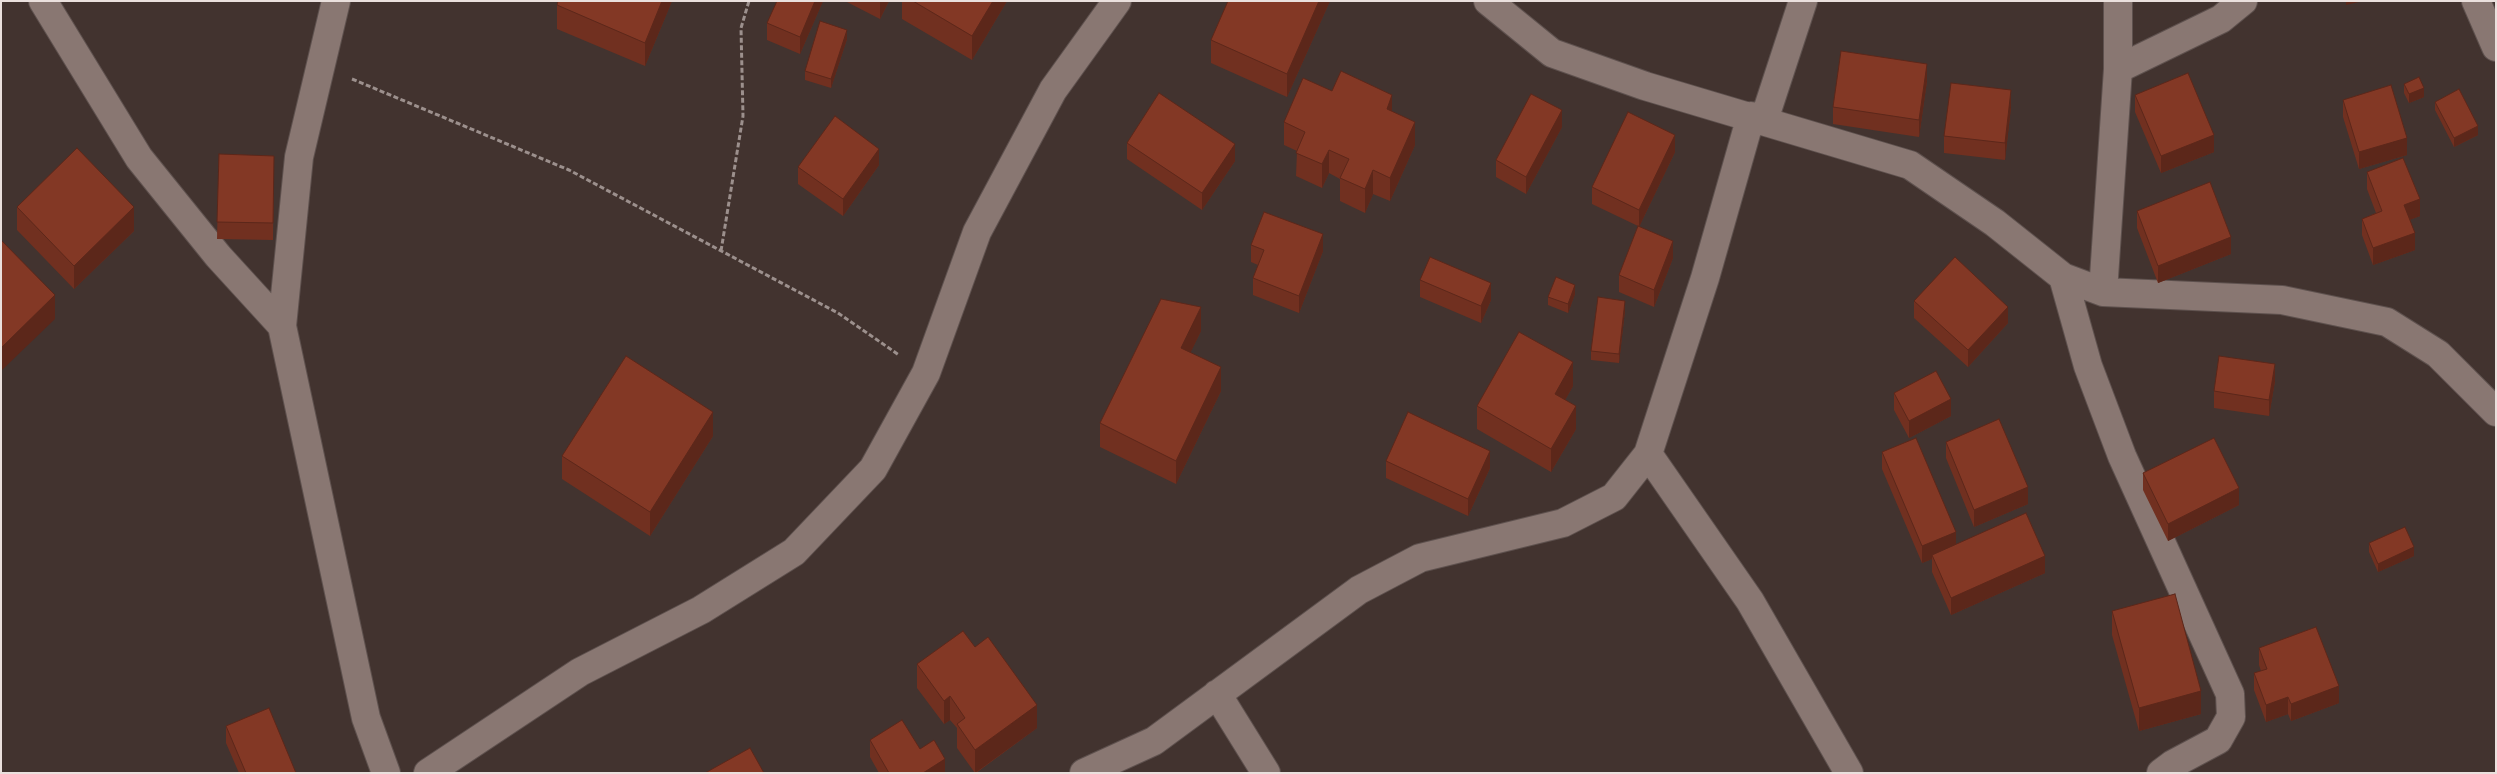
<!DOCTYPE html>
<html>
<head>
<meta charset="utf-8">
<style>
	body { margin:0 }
	#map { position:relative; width:2497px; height:774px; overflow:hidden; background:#42332f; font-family:Figtree,sans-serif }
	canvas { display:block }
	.frame { position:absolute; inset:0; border:2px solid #eae0dd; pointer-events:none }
</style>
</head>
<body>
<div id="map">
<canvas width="2497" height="774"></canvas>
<div class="frame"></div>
</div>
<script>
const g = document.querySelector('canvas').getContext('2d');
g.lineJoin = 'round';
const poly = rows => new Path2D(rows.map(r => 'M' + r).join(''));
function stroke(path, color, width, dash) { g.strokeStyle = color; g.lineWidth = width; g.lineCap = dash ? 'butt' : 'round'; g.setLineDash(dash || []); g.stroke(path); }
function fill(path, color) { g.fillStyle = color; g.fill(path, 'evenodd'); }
const street = poly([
	[43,1,139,158,218,256,282,326],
	[336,1,299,157,282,326,366,718,386,773],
	[1488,1,1552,53,1645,86,1910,165,1995,223,2063,277,2103,292,2282,300,2387,322,2438,354,2496,412],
	[2476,1,2496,47],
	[2118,69,2221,19,2243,1],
	[1764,120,1803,1],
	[2063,277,2088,366,2122,456,2230,694,2231,717,2218,740,2173,764,2161,773],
	[2103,292,2118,69,2118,1],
	[1648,454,1750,601,1849,773],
	[1217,694,1266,773],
	[428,773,580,672,701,610,794,552,873,469,926,373,977,232,1053,90,1117,1],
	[1084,773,1154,741,1359,590,1420,558,1563,523,1614,497,1648,454,1705,278,1751,116]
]);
stroke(street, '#5e514e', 30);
stroke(poly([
	[352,79,569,170,838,313,899,355],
	[721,251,743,116,741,28,749,1]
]), '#9c908d', 3, [5, 2.5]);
stroke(street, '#897772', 28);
fill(poly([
	[672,1,645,66,557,29,557,5],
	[823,1,800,54,767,40,767,23],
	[845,1,889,1,880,19],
	[902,1,1007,1,972,60,902,19],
	[1228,1,1330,1,1287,97,1211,63,1211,40],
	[847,39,831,88,805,80,805,71],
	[1927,81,1919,137,1833,124,1833,107],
	[2404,84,2424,97,2409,103,2404,93],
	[1332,91,1392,112,1415,145,1390,201,1373,194,1365,213,1340,201,1340,179,1329,173,1322,188,1296,176,1297,151,1284,145,1284,122],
	[2135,95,2214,152,2161,173,2135,112],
	[2343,100,2407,155,2359,169,2343,117],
	[2435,102,2478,135,2454,147,2435,110],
	[2011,107,2005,160,1944,153,1944,136],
	[1562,127,1526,194,1496,177,1496,160],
	[1127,143,1235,161,1202,210,1127,159],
	[1675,152,1639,227,1673,258,1654,307,1619,292,1619,275,1638,226,1592,204,1592,187],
	[219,154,274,156,273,240,217,239],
	[879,165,843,216,798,184,798,167],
	[2367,172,2420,216,2409,220,2415,250,2373,265,2362,235,2362,219,2376,213,2367,189],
	[17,207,134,231,74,289,17,230],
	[2137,211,2231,254,2158,283,2137,228],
	[1251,245,1323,251,1299,313,1253,295,1253,278,1258,265,1251,262],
	[1420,280,1491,300,1481,323,1420,297],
	[1575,294,1568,313,1548,305,1548,297],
	[1914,301,2008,323,1968,367,1914,318],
	[1625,310,1619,363,1591,360,1591,351],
	[1201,331,1190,353,1221,391,1176,484,1100,447,1100,423],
	[2275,381,2269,416,2214,408,2214,391],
	[1573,386,1565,400,1576,429,1551,472,1477,429,1477,406],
	[1894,393,1951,416,1909,438,1894,410],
	[713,436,650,536,562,479,562,456],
	[1946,442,2028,504,1974,527,1946,458],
	[1882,452,1956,545,2045,573,1951,615,1932,572,1932,559,1922,563,1882,469],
	[1386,461,1490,468,1468,516,1386,478],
	[2143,473,2239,505,2168,541,2143,490],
	[2369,543,2414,556,2378,572,2369,552],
	[2112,611,2201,714,2139,731,2112,635],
	[2259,648,2339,703,2291,721,2288,714,2266,722,2254,690,2254,673,2261,671,2259,665],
	[917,664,1037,728,976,773,975,773,957,748,957,728,950,720,944,724,917,688],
	[226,726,296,773,239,773,226,743],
	[870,740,920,749,945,773,879,773,870,757]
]), '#713020');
fill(poly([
	[662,1,672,1,645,66,645,43],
	[815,1,823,1,800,54,800,37],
	[880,1,889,1,880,19],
	[993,1,1007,1,972,60,972,36],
	[1319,1,1330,1,1287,97,1287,74],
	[2346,1,2363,1,2346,5],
	[847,30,847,39,831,88,831,79],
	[1927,64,1927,81,1919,137,1919,120],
	[2424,88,2424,97,2409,103,2409,94],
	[2011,90,2011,107,2005,160,2005,143],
	[1392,95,1392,118,1387,109],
	[1562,110,1562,127,1526,194,1526,177],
	[1415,122,1415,145,1390,201,1390,178],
	[2478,126,2478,135,2454,147,2454,138],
	[1675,135,1675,152,1639,227,1639,210],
	[2214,135,2214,152,2161,173,2161,156],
	[2407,138,2407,155,2359,169,2359,152],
	[1235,144,1235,161,1202,210,1202,193],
	[879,149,879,165,843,216,843,199],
	[1329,150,1329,173,1322,188,1322,164],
	[1373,170,1373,194,1365,213,1365,189],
	[2420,199,2420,216,2404,222,2404,205],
	[134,207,134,231,74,289,74,266],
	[2415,233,2415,250,2373,265,2373,248],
	[1323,234,1323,251,1299,313,1299,296],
	[2231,237,2231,254,2158,283,2158,266],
	[1673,241,1673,258,1654,307,1654,290],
	[1491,283,1491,300,1481,323,1481,306],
	[1575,285,1575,294,1568,313,1568,304],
	[55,295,55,319,1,371,1,348],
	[1625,301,1625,310,1619,363,1619,354],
	[1201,307,1201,331,1181,372,1181,348],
	[2008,307,2008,323,1968,367,1968,350],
	[1573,362,1573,386,1555,418,1555,394],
	[2275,364,2275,381,2269,416,2269,400],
	[1221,367,1221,391,1176,484,1176,461],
	[1951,399,1951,416,1909,438,1909,421],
	[1576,406,1576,429,1551,472,1551,449],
	[713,412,713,436,650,536,650,512],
	[1490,451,1490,468,1468,516,1468,499],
	[2028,487,2028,504,1974,527,1974,510],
	[2239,488,2239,505,2168,541,2168,524],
	[1956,532,1956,549,1932,555,1932,559,1922,563,1922,546],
	[2414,547,2414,556,2378,572,2378,564],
	[2045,556,2045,573,1951,615,1951,598],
	[2339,686,2339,703,2291,721,2291,704],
	[2201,691,2201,714,2139,731,2139,708],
	[950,696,950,720,944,724,944,701],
	[2288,697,2288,714,2266,722,2266,705],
	[1037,705,1037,728,975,773,975,750],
	[945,759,945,773,923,773]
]), '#5c271a');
const building = poly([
	[558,1,662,1,645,43,557,5,558,1],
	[777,1,815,1,800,37,767,23,777,1],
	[913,1,993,1,972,36,913,1],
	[1228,1,1319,1,1287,74,1211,40,1228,1],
	[820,21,847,30,831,79,805,71,820,21],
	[1841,51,1927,64,1919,120,1833,107,1841,51],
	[1341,71,1392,95,1387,109,1415,122,1390,178,1373,170,1365,189,1340,178,1349,159,1329,150,1322,164,1296,153,1305,132,1284,122,1303,78,1332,91,1341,71],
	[2188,73,2214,135,2161,156,2135,95,2188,73],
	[2419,77,2424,88,2409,94,2404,84,2419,77],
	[1951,83,2011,90,2005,143,1944,136,1951,83],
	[2391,85,2407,138,2359,152,2343,100,2391,85],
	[2459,89,2478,126,2454,138,2435,102,2459,89],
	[1159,93,1235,144,1202,193,1127,143,1159,93],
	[1531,94,1562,110,1526,177,1496,160,1531,94],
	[1628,112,1675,135,1639,210,1592,187,1628,112],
	[835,116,879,149,843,199,798,167,835,116],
	[77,148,134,207,74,266,17,207,77,148],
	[219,154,274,156,273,223,217,222,219,154],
	[2403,158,2420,199,2404,205,2415,233,2373,248,2362,219,2382,211,2367,172,2403,158],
	[2210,182,2231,237,2158,266,2137,211,2210,182],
	[1264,212,1323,234,1299,296,1253,278,1264,250,1251,245,1264,212],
	[1638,226,1673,241,1654,290,1619,275,1638,226],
	[1,240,55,295,1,348,1,240],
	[1430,257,1491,283,1481,306,1420,280,1430,257],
	[1955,257,2008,307,1968,350,1914,301,1955,257],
	[1556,277,1575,285,1568,304,1548,297,1556,277],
	[1598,297,1625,301,1619,354,1591,351,1598,297],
	[1161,299,1201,307,1181,348,1221,367,1176,461,1100,423,1161,299],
	[1519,332,1573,362,1555,394,1576,406,1551,449,1477,406,1519,332],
	[626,356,713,412,650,512,562,456,626,356],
	[2219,356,2275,364,2269,400,2214,391,2219,356],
	[1936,371,1951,399,1909,421,1894,393,1936,371],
	[1408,412,1490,451,1468,499,1386,461,1408,412],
	[1999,419,2028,487,1974,510,1946,442,1999,419],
	[1916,438,1956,532,1922,546,1882,452,1916,438],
	[2214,438,2239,488,2168,524,2143,473,2214,438],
	[2026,513,2045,556,1951,598,1932,555,2026,513],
	[2405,527,2414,547,2378,564,2369,543,2405,527],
	[2175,594,2201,691,2139,708,2112,611,2175,594],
	[2316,627,2339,686,2291,704,2288,697,2266,705,2254,673,2267,669,2259,648,2316,627],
	[963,631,975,647,988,637,1037,705,975,750,957,724,965,718,950,696,944,701,917,664,963,631],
	[269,708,296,773,246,773,226,726,269,708],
	[902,720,920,749,934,740,945,759,923,773,889,773,870,740,902,720],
	[750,748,764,773,705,773,750,748]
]);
fill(building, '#833825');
stroke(building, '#5c271a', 1);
</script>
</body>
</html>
